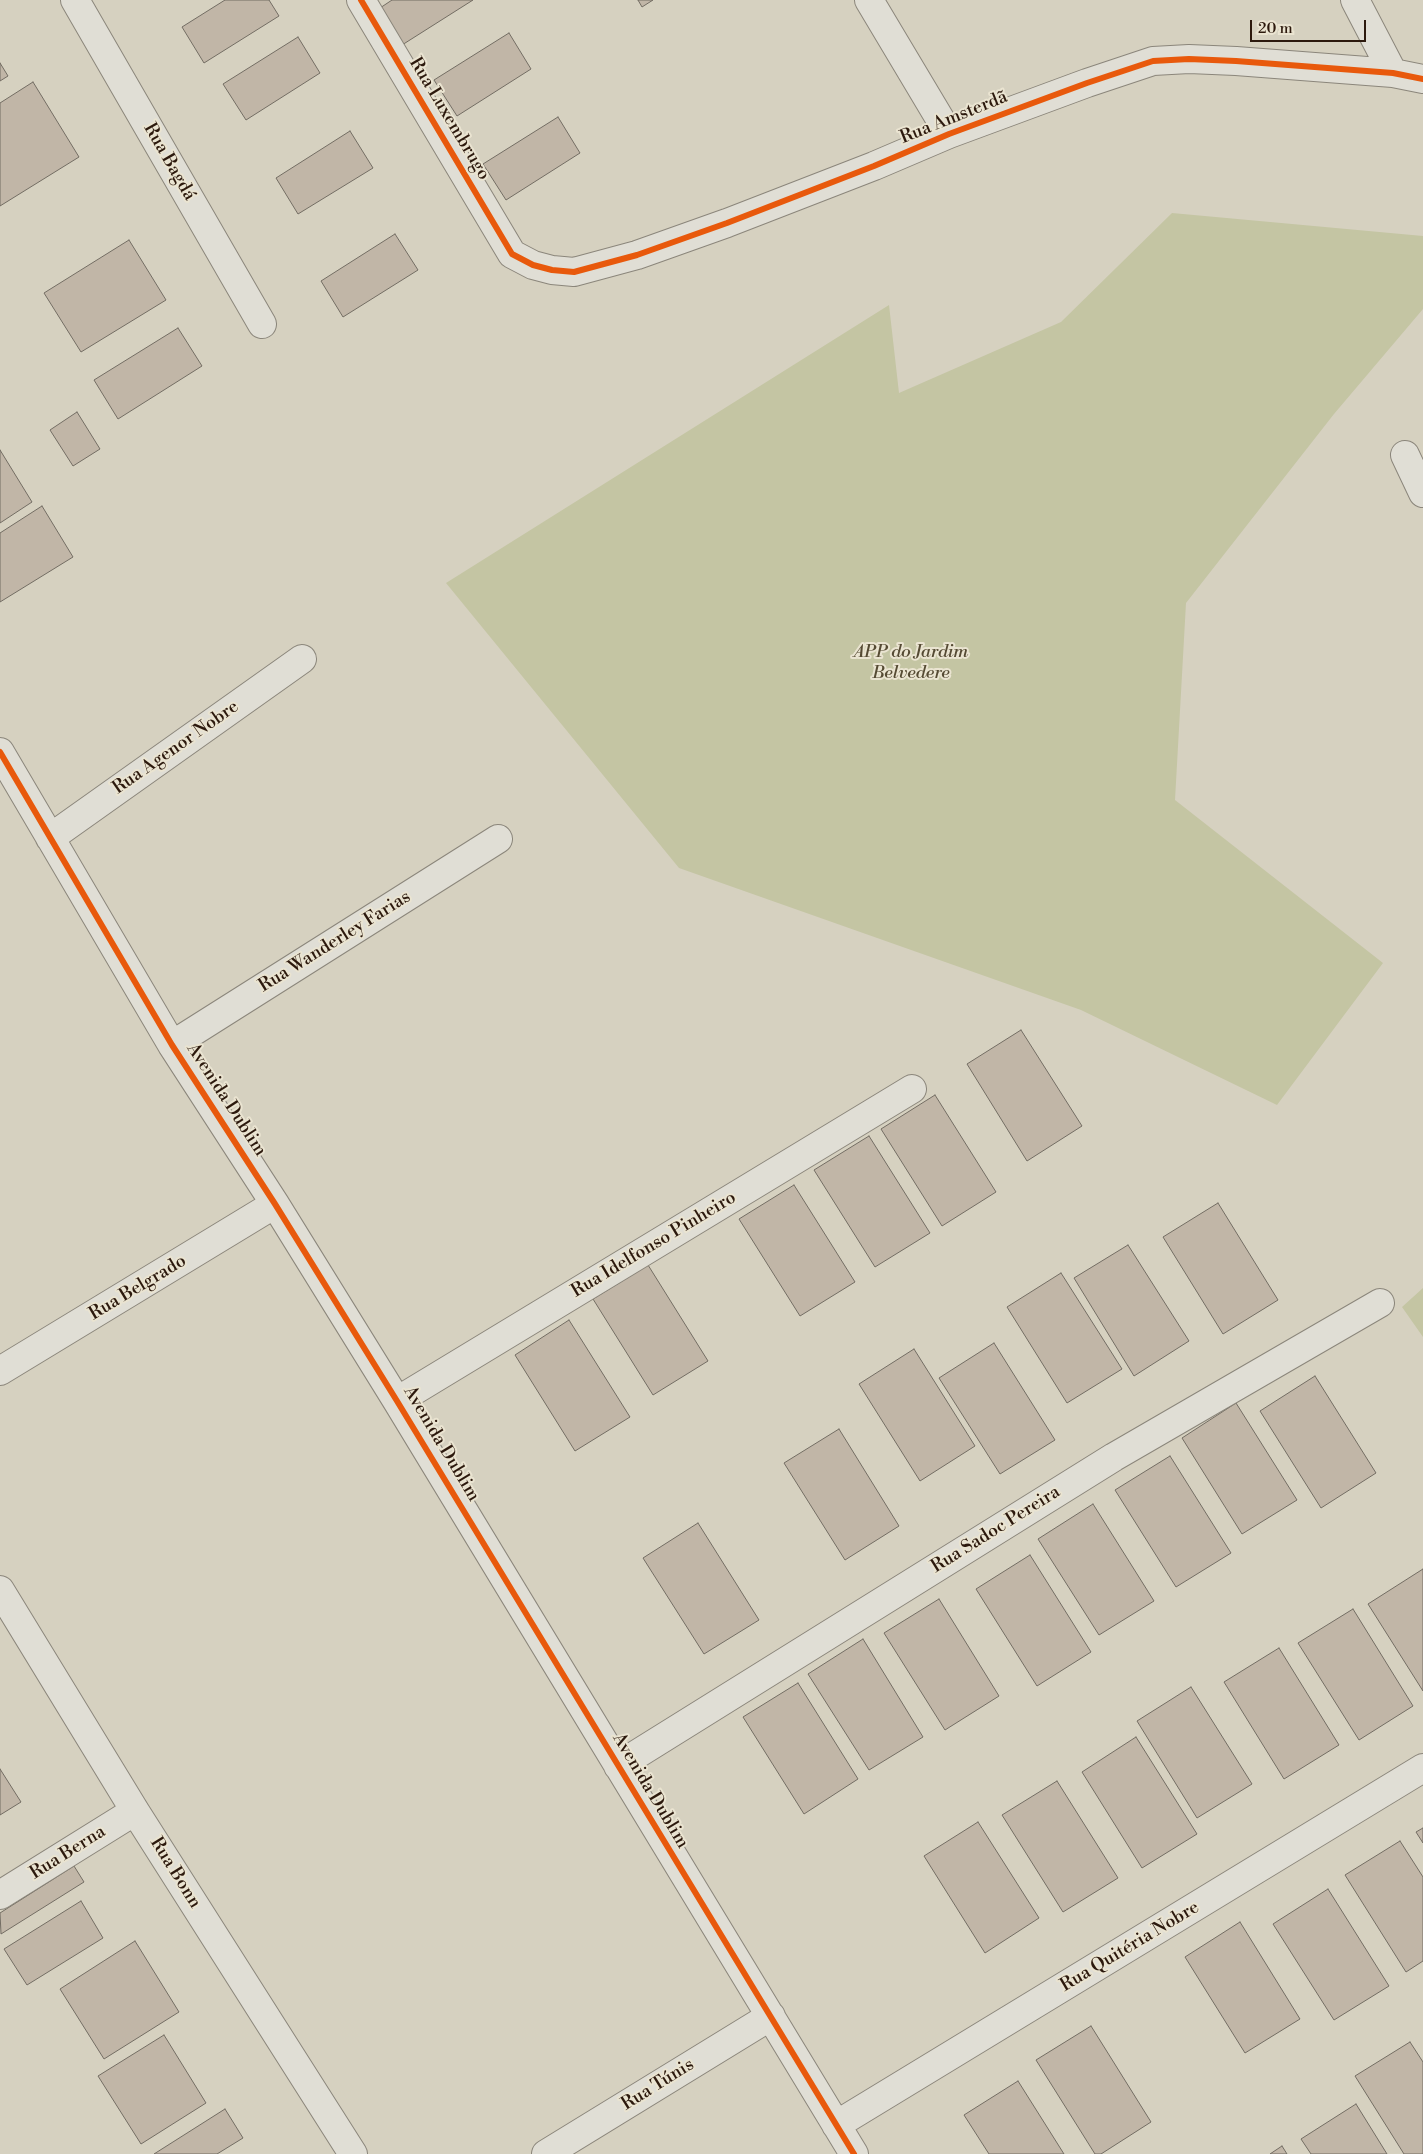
<!DOCTYPE html>
<html>
<head>
<meta charset="utf-8">
<style>
	body { margin:0 }
	#map { position:relative; width:1423px; height:2154px; overflow:hidden; background:#d6d1c0; font-family:"Libre Bodoni",serif }
	canvas { display:block }
	.scale { position:absolute; left:1250px; top:20px; width:116px; height:22px; box-sizing:border-box; border:2px solid #2c190d; border-top:0; padding-left:6px; font-size:15px; line-height:18px; white-space:nowrap; color:#2c190d; -webkit-text-stroke:4px #eae4d1; paint-order:stroke }
</style>
</head>
<body>
<div id="map">
<canvas width="1423" height="2154"></canvas>
<div class="scale">20 m</div>
</div>
<script>
const g = document.querySelector('canvas').getContext('2d');
g.lineJoin = 'round';
function fill(path, color) { g.fillStyle = color; g.fill(path, 'evenodd'); }
const poly = rows => new Path2D(rows.map(r => 'M' + r).join(''));
function stroke(path, color, width, dash) { g.strokeStyle = color; g.lineWidth = width; g.lineCap = dash ? 'butt' : 'round'; g.setLineDash(dash || []); g.stroke(path); }
function label(font, color, halo, rows, align = 'center') {
  g.font = font + ' "Libre Bodoni",serif'; g.lineWidth = 4; g.setLineDash([]); g.textBaseline = 'middle'; g.strokeStyle = halo; g.fillStyle = color; for (const [text, x, y, turn = 0] of rows) {
    g.save(); g.translate(x, y); g.rotate((+turn || 0) * Math.PI / 180); g.textAlign = isNaN(turn) ? turn : align; if (halo) g.strokeText(text, 0, 0); g.fillText(text, 0, 0); g.restore();
  }
}
fill(poly([
	[1172,213,1423,236,1423,309,1334,414,1186,603,1175,800,1383,963,1277,1105,1081,1010,679,868,446,583,889,305,899,393,1061,322],
	[1423,1288,1423,1337,1402,1307]
]), '#c4c5a3');
const building = poly([
	[225,0,269,0,279,16,204,63,182,27,225,0],
	[392,0,473,0,402,45,380,8,392,0],
	[638,0,653,0,642,7,638,0],
	[509,33,531,69,457,116,434,80,509,33],
	[298,37,320,73,246,120,223,84,298,37],
	[0,63,8,76,0,81,0,63],
	[33,82,79,157,0,206,0,103,33,82],
	[558,117,580,153,506,200,483,164,558,117],
	[350,131,373,168,298,214,276,178,350,131],
	[395,234,418,270,343,317,321,281,395,234],
	[129,240,166,300,81,352,44,293,129,240],
	[178,328,202,366,118,419,94,380,178,328],
	[77,412,100,449,73,466,50,430,77,412],
	[0,450,32,502,0,523,0,450],
	[42,506,73,557,0,602,0,533,42,506],
	[1021,1030,1082,1126,1027,1161,967,1064,1021,1030],
	[935,1095,996,1192,942,1226,881,1129,935,1095],
	[869,1136,930,1233,875,1267,814,1170,869,1136],
	[794,1185,855,1282,800,1316,739,1219,794,1185],
	[1218,1203,1278,1300,1223,1334,1163,1237,1218,1203],
	[1128,1245,1189,1341,1134,1376,1074,1278,1128,1245],
	[648,1265,708,1361,653,1395,593,1299,648,1265],
	[1061,1273,1122,1369,1067,1403,1007,1307,1061,1273],
	[569,1320,630,1417,575,1451,515,1355,569,1320],
	[994,1343,1055,1440,1000,1474,939,1378,994,1343],
	[914,1349,975,1446,920,1481,859,1384,914,1349],
	[1315,1376,1376,1473,1321,1508,1260,1411,1315,1376],
	[1236,1403,1297,1500,1242,1534,1182,1438,1236,1403],
	[839,1429,899,1526,845,1560,784,1463,839,1429],
	[1170,1456,1231,1553,1176,1587,1115,1490,1170,1456],
	[1093,1504,1154,1601,1099,1635,1038,1539,1093,1504],
	[698,1523,759,1620,704,1654,643,1558,698,1523],
	[1030,1555,1091,1652,1037,1686,976,1589,1030,1555],
	[1423,1569,1423,1691,1368,1604,1423,1569],
	[939,1599,999,1696,945,1730,884,1633,939,1599],
	[1353,1609,1413,1706,1359,1740,1298,1643,1353,1609],
	[863,1639,923,1737,869,1770,808,1674,863,1639],
	[1279,1648,1339,1745,1284,1779,1224,1682,1279,1648],
	[798,1683,858,1779,804,1814,743,1717,798,1683],
	[1191,1687,1252,1784,1197,1818,1137,1721,1191,1687],
	[1136,1737,1197,1834,1142,1868,1082,1772,1136,1737],
	[0,1769,21,1802,0,1815,0,1769],
	[1057,1781,1118,1878,1063,1912,1002,1815,1057,1781],
	[978,1822,1039,1918,985,1953,924,1856,978,1822],
	[1423,1828,1423,1843,1416,1832,1423,1828],
	[1400,1841,1423,1877,1423,1961,1406,1972,1345,1875,1400,1841],
	[74,1866,84,1882,1,1934,0,1913,74,1866],
	[1328,1889,1389,1986,1334,2020,1273,1924,1328,1889],
	[81,1901,103,1938,27,1985,4,1949,81,1901],
	[1240,1922,1300,2019,1245,2053,1185,1957,1240,1922],
	[135,1941,179,2012,104,2059,60,1989,135,1941],
	[1091,2026,1151,2122,1101,2154,1095,2154,1036,2060,1091,2026],
	[164,2035,206,2103,141,2144,98,2076,164,2035],
	[1410,2042,1423,2062,1423,2154,1404,2154,1355,2076,1410,2042],
	[1018,2081,1064,2154,989,2154,964,2115,1018,2081],
	[1356,2104,1387,2154,1311,2154,1301,2139,1356,2104],
	[225,2109,243,2138,217,2154,154,2154,225,2109],
	[1282,2146,1287,2154,1270,2154,1282,2146]
]);
fill(building, '#c1b6a7');
stroke(building, '#736d63', 1);
const minor = poly([
	[75,0,262,324],
	[361,0,512,254,533,265,552,270,574,272,637,255,727,223,874,166,949,134,1087,83,1153,61,1189,59,1236,61,1393,73,1423,79],
	[869,0,949,134],
	[1355,0,1393,73],
	[1405,455,1423,493],
	[0,752,172,1045,275,1204,397,1401,854,2154],
	[50,838,302,659],
	[172,1045,498,839],
	[0,1371,275,1204],
	[397,1401,912,1089],
	[0,1590,135,1811,353,2154],
	[618,1766,1114,1457,1380,1303],
	[0,1895,135,1811],
	[836,2125,1423,1768],
	[546,2154,771,2016]
]);
stroke(minor, '#8b867b', 30);
stroke(minor, '#e0ded5', 28);
stroke(poly([
	[361,0,512,254,533,265,552,270,574,272,637,255,727,223,874,166,949,134,1087,83,1153,61,1189,59,1236,61,1393,73,1423,79],
	[0,752,172,1045,275,1204,397,1401,854,2154]
]), '#e8590c', 6);
label('18px', '#2c190d', '#eae4d1', [
	["Rua Amsterdã",954,118,-22],
	["Rua Luxembrugo",449,119,59],
	["Rua Bagdá",169,162,60],
	["Rua Agenor Nobre",176,748,-35],
	["Rua Wanderley Farias",335,942,-32],
	["Avenida Dublim",226,1100,57],
	["Rua Idelfonso Pinheiro",654,1245,-31],
	["Rua Belgrado",138,1288,-31],
	["Avenida Dublim",441,1444,59],
	["Rua Sadoc Pereira",996,1530,-32],
	["Avenida Dublim",650,1791,59],
	["Rua Berna",68,1853,-32],
	["Rua Bonn",175,1873,58],
	["Rua Quitéria Nobre",1130,1947,-31],
	["Rua Túnis",658,2085,-32]
]);
label('italic 18px', '#554a33', '#eae4d1', [
	["APP do Jardim",911,653],
	["Belvedere",911,674]
]);
</script>
</body>
</html>
